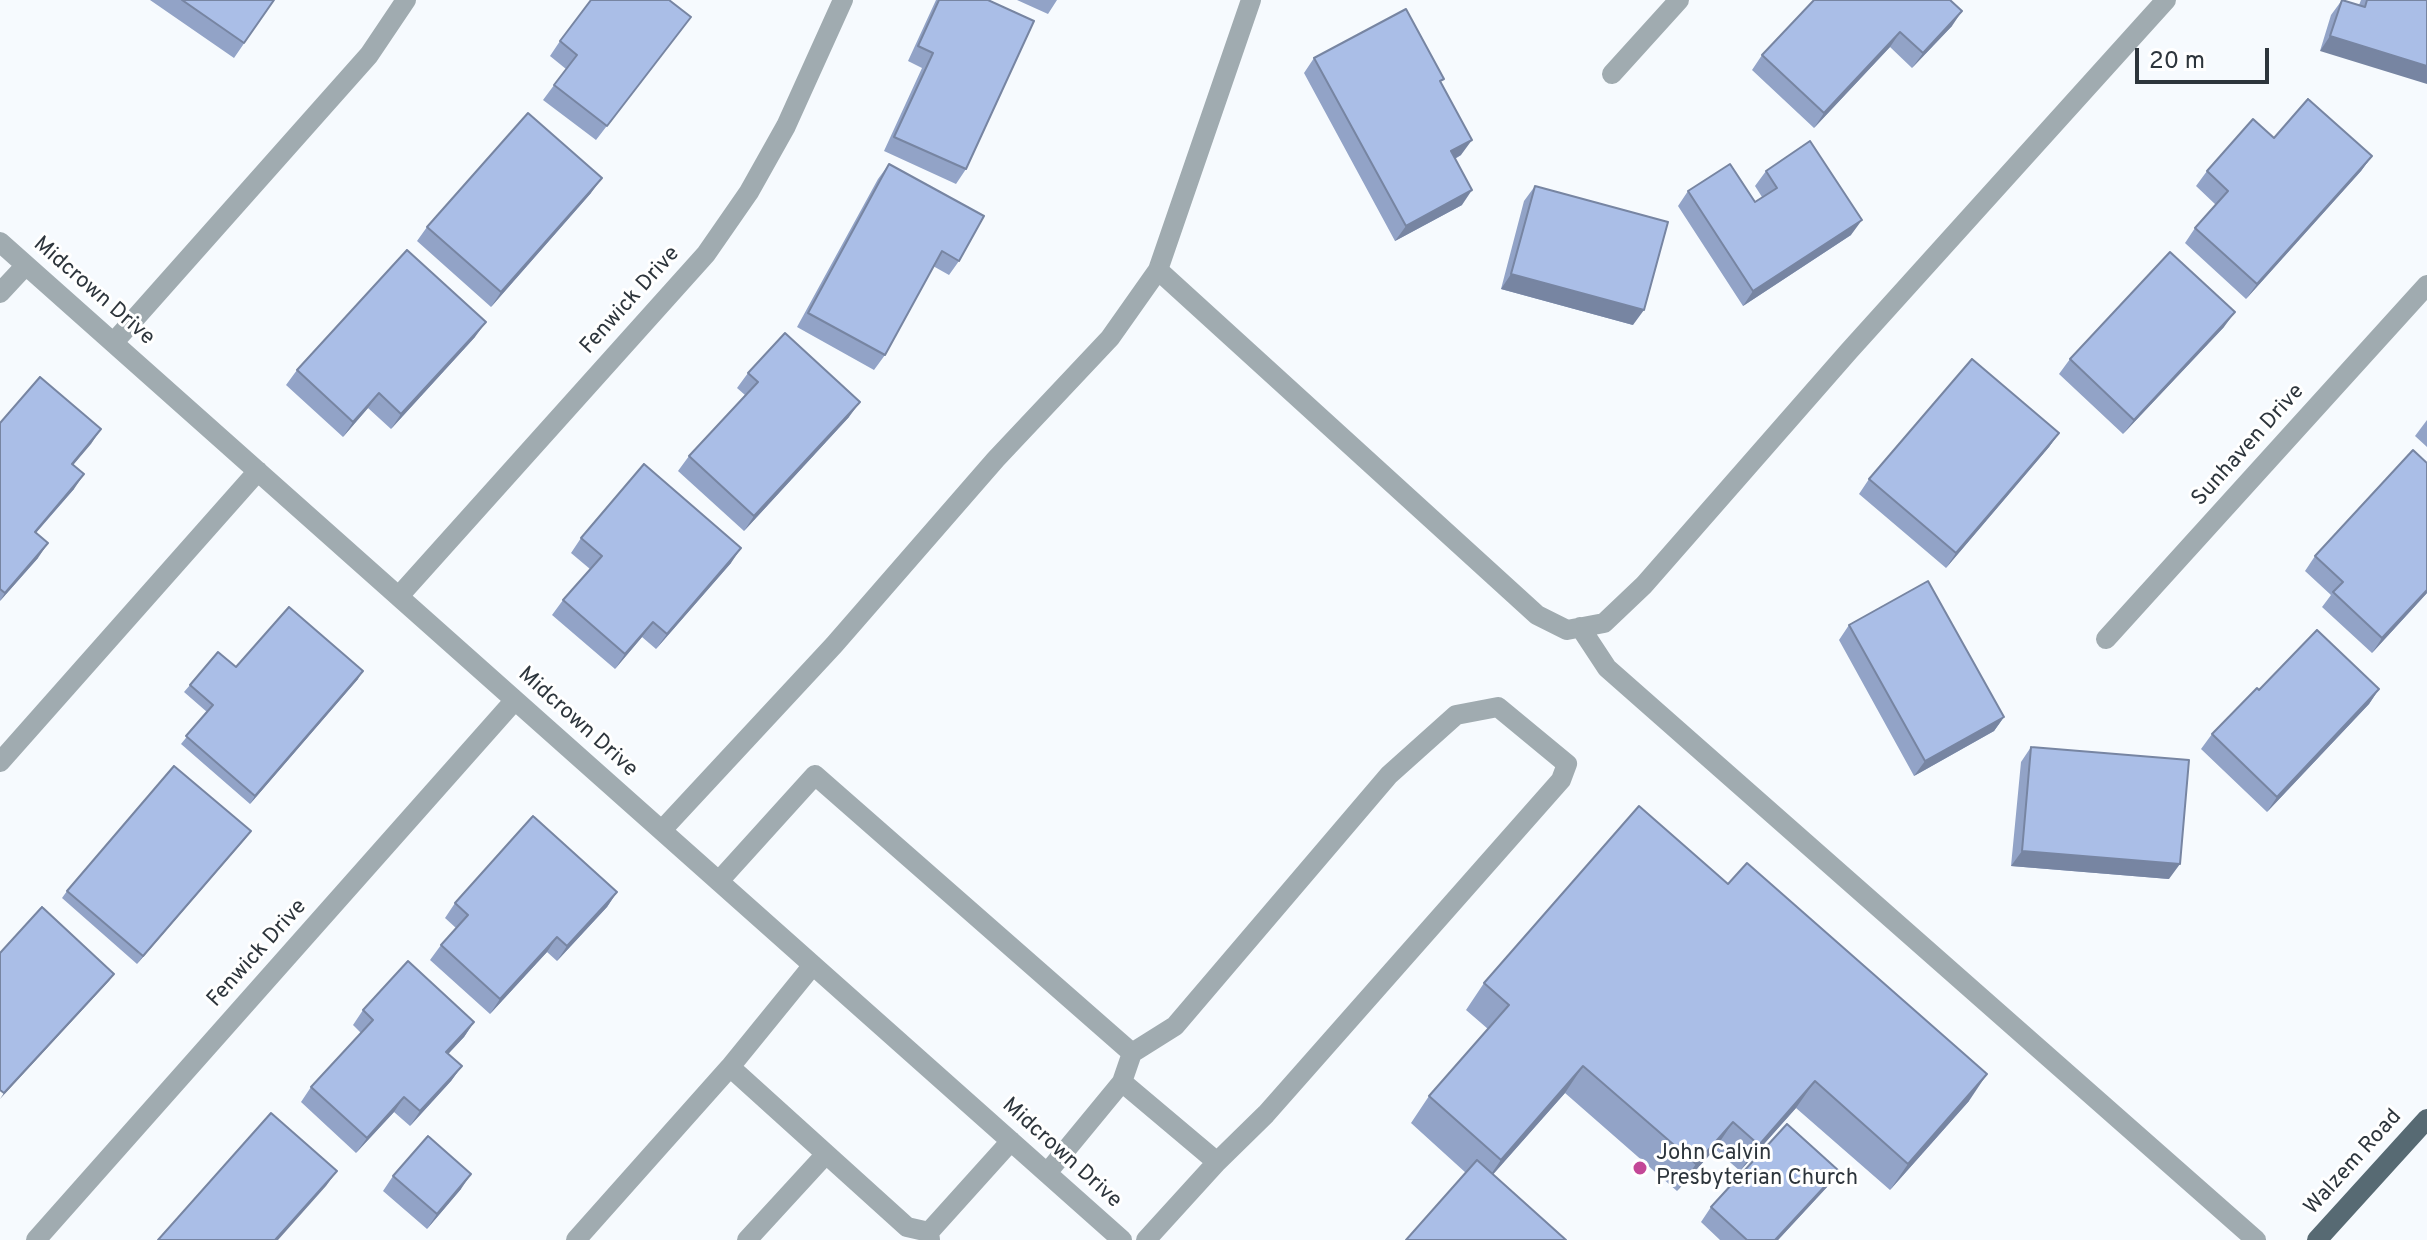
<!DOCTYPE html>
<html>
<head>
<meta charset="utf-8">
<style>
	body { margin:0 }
	#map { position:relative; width:2427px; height:1240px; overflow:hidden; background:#f6fafe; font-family:Overpass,sans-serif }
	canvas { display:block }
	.scale { position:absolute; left:2135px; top:48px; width:134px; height:36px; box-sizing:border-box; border:4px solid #2d353c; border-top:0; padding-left:10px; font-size:24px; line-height:28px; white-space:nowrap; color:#2d353c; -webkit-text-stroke:6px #fff; paint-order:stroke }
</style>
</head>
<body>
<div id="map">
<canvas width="2427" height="1240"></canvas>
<div class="scale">20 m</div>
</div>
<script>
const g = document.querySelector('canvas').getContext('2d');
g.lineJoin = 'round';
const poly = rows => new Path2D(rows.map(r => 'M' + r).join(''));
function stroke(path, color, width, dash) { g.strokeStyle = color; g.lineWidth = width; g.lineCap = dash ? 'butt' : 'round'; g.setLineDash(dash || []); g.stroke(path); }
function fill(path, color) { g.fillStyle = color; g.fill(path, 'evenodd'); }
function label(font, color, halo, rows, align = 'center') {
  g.font = font + ' Overpass,sans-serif'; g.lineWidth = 6; g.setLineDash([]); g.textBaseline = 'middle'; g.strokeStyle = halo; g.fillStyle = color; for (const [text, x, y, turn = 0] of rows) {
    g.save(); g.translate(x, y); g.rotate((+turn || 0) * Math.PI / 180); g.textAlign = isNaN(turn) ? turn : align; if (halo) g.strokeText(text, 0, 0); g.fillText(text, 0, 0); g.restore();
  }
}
stroke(poly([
	[1612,74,1679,0],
	[0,242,1122,1240],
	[1158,270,1537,615,1567,630,1604,623,1644,585,1849,351,2166,0],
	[0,293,26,265],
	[114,342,369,55,406,0],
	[399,596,706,254,749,192,786,126,843,0],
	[1580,627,1607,668,2256,1240],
	[2106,639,2427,285],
	[0,762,258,471],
	[662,830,834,645,996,459,1110,338,1158,270,1251,0],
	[719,881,815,775,1132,1053,1122,1082,1047,1173],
	[1132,1053,1175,1026,1389,775,1456,715,1498,707,1567,764,1561,780,1266,1114,1217,1162,1146,1240],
	[730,1067,813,965],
	[1122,1082,1217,1162],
	[36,1240,515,700],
	[576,1240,730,1067,907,1227,929,1232],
	[747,1240,826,1154],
	[930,1240,929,1232,1011,1141]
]), '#a0abb0', 20);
stroke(poly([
	[2317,1240,2427,1119]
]), '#576a73', 20);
fill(poly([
	[150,0,274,0,234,58],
	[936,0,988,0,966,169,956,184,884,151,922,68,908,61],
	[1017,0,1057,0,1048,14],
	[1814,0,1952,26,1912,68,1890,47,1814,128,1752,70,1762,55],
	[2342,0,2359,5,2361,0,2427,0,2320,51,2331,15],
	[691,17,596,140,543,100,566,69,550,56,560,41],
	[1314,58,1441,83,1461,155,1455,159,1462,205,1395,241,1304,73],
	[2274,138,2372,156,2361,171,2246,299,2185,243,2195,228,2216,205,2196,186,2207,171],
	[889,164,959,261,949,275,933,266,885,355,874,370,797,327,878,179],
	[1766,171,1851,235,1743,306,1678,206,1688,191,1755,202,1762,197,1755,186],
	[1535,186,1633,325,1501,289,1524,201],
	[591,193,491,307,417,241,427,227],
	[2224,327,2123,434,2059,374,2070,359],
	[475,337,391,429,368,408,343,437,286,385,297,370],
	[748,373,849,417,744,531,678,471,689,456,745,395,737,388],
	[2427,420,2427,447,2415,436],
	[0,423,101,429,73,465,74,489,36,533,38,558,0,601],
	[2059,433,2049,447,1946,568,1859,494,1869,479],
	[2427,463,2427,593,2372,653,2322,607,2331,595,2305,571,2315,556],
	[581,538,731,563,656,649,642,637,615,669,552,615,563,600,590,569,571,553],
	[1849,625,2004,717,1994,731,1914,776,1839,640],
	[236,667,358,679,250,804,181,744,207,712,184,692,190,685],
	[2379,689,2369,704,2267,812,2201,749,2212,734],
	[2031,747,2169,879,2011,866,2021,762],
	[251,831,137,964,62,898,67,891],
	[617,892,607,907,557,961,547,952,490,1014,430,960,441,945,456,928,445,918,455,903],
	[1484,983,1969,1101,1890,1190,1796,1108,1740,1171,1715,1149,1677,1191,1565,1093,1493,1174,1466,1173,1411,1123,1429,1096,1488,1029,1466,1010],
	[363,1010,474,1022,464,1037,448,1054,462,1066,451,1081,410,1126,394,1112,356,1153,301,1102,311,1087,361,1033,353,1025],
	[393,1176,461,1189,427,1229,383,1191],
	[1828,1186,1778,1240,1720,1240,1701,1222,1711,1207]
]), '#92a3c7');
fill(poly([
	[1962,11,1952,26,1912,68,1923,53],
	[1900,32,1890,47,1814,128,1824,113],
	[2330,36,2427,66,2427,84,2320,51],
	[1472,140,1461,155,1441,166,1451,151],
	[2372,156,2361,171,2246,299,2257,284],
	[602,178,591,193,491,307,501,292],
	[1472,190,1462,205,1395,241,1406,226],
	[1862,220,1851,235,1743,306,1753,291],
	[1511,274,1644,310,1633,325,1501,289],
	[2235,312,2224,327,2123,434,2134,420],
	[486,322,475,337,391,429,401,414],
	[379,393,368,408,343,437,353,422],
	[860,402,849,417,744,531,754,516],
	[101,429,91,444,62,478,72,464],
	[2059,433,2049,447,1946,568,1956,553],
	[84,474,74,489,24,546,35,532],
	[48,543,38,558,0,601,5,593],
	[741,548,731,563,656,649,667,634],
	[2427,590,2427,593,2372,653,2382,638],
	[653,622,642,637,615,669,625,654],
	[363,671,358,679,250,804,255,796],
	[2379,689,2369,704,2267,812,2277,797],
	[2004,717,1994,731,1914,776,1925,761],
	[251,831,245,839,137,964,143,956],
	[2022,851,2180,864,2169,879,2011,866],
	[617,892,607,907,557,961,567,946],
	[557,937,547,952,490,1014,500,999],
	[114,974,109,981,0,1099,4,1093],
	[474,1022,464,1037,436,1067,446,1052],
	[462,1066,451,1081,410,1126,420,1111],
	[1583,1066,1565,1093,1482,1187,1501,1160],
	[1987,1074,1969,1101,1890,1190,1908,1164],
	[1815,1081,1796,1108,1740,1171,1759,1145],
	[404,1097,394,1112,356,1153,367,1138],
	[1733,1122,1715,1149,1677,1191,1696,1164],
	[337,1171,326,1186,278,1240,275,1240],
	[1839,1171,1828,1186,1778,1240,1775,1240],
	[471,1174,461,1189,427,1229,437,1214]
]), '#7785a2');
const building = poly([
	[182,0,274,0,244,43,182,0],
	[591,0,669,0,691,17,607,126,554,85,577,55,560,41,591,0],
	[939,0,988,0,1034,21,966,169,894,137,933,53,918,46,939,0],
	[1814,0,1950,0,1962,11,1923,53,1900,32,1824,113,1762,55,1814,0],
	[2342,0,2365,7,2367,0,2427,0,2427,66,2330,36,2342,0],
	[1406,9,1444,79,1440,81,1472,140,1451,151,1472,190,1406,226,1314,58,1406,9],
	[2308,99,2372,156,2257,284,2195,228,2228,191,2207,171,2253,119,2274,138,2308,99],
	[528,113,602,178,501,292,427,227,528,113],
	[1810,141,1862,220,1753,291,1688,191,1730,164,1755,202,1777,188,1766,171,1810,141],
	[889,164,984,216,959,261,942,251,885,355,808,313,889,164],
	[1535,186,1668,222,1644,310,1511,274,1535,186],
	[407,250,486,322,401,414,379,393,353,422,297,370,407,250],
	[2170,252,2235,312,2134,420,2070,359,2170,252],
	[785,333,860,402,754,516,689,456,758,382,748,373,785,333],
	[1972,359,2059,433,1956,553,1869,479,1972,359],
	[40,377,101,429,72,464,84,474,35,532,48,543,5,593,0,589,0,423,40,377],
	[2413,450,2427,463,2427,590,2382,638,2333,592,2343,582,2315,556,2413,450],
	[644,464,741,548,667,634,653,622,625,654,563,600,602,556,581,538,644,464],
	[1928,581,2004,717,1925,761,1849,625,1928,581],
	[289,607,363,671,255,796,186,736,213,705,190,685,218,652,236,667,289,607],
	[2317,630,2379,689,2277,797,2212,734,2257,688,2259,690,2317,630],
	[2031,747,2189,760,2180,864,2022,851,2031,747],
	[174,766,251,831,143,956,67,891,174,766],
	[1639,806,1728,884,1747,863,1987,1074,1908,1164,1815,1081,1759,1145,1733,1122,1696,1164,1583,1066,1501,1160,1429,1096,1509,1005,1484,983,1639,806],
	[533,816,617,892,567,946,557,937,500,999,441,945,468,915,455,903,533,816],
	[42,907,114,974,4,1093,0,1090,0,953,42,907],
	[408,961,474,1022,446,1052,462,1066,420,1111,404,1097,367,1138,311,1087,373,1020,363,1010,408,961],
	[271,1113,337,1171,275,1240,158,1240,271,1113],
	[1787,1124,1839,1171,1775,1240,1747,1240,1711,1207,1787,1124],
	[428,1136,471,1174,437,1214,393,1176,428,1136],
	[1477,1160,1566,1240,1406,1240,1477,1160]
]);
fill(building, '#aabee7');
stroke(building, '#7785a2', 2);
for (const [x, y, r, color] of [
	[1640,1168,8,"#c34797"]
]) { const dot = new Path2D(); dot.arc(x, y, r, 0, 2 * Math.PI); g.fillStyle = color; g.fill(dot); stroke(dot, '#fff', 3); }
label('22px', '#2d353c', '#fff', [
	["Midcrown Drive",93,292,41],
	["Fenwick Drive",631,301,-48],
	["Sunhaven Drive",2249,446,-48],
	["Midcrown Drive",577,723,42],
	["Fenwick Drive",258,954,-48],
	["Midcrown Drive",1061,1154,42],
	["Walzem Road",2354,1163,-48]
]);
label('22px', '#2d353c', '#fff', [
	["John Calvin",1656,1155],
	["Presbyterian Church",1656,1180]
], 'left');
</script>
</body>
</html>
